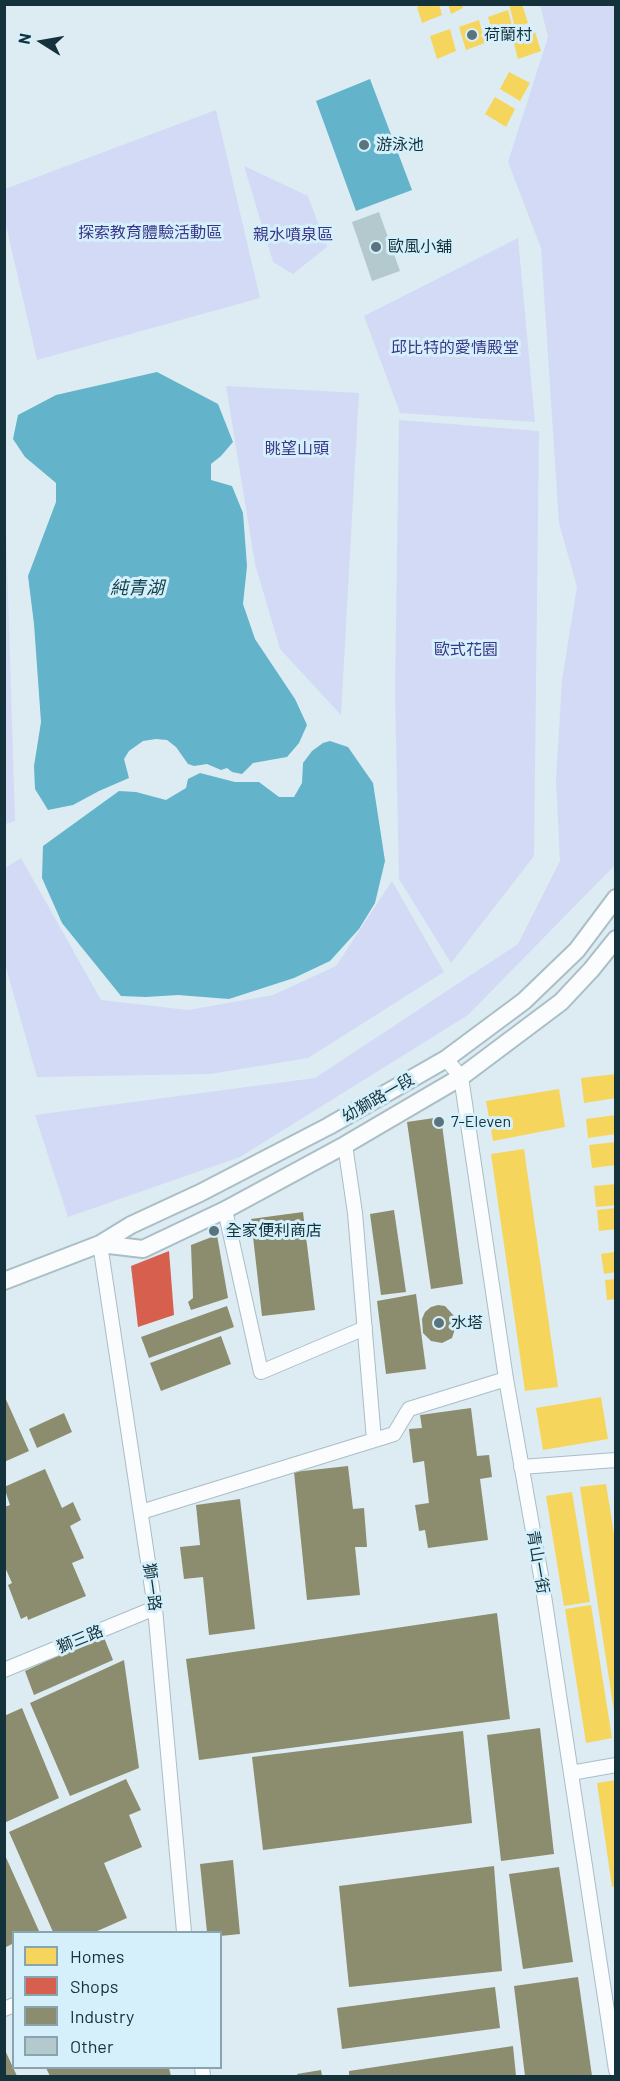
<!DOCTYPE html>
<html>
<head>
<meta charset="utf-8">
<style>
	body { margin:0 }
	#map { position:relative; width:620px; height:2081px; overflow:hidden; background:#ddecf2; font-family:Barlow,sans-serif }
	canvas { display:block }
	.frame { position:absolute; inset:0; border:6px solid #14323c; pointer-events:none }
	.legend { position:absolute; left:12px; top:1931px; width:210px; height:138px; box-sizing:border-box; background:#d5f0fa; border:2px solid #88a4ae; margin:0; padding:8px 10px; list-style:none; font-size:18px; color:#14323c }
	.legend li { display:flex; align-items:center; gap:12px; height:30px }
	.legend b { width:30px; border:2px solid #88a4ae }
	.north { position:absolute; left:12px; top:12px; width:60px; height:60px; -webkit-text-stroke:4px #d5f0fa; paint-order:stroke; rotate:281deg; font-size:16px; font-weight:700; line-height:24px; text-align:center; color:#14323c }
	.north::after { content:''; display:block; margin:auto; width:21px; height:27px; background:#14323c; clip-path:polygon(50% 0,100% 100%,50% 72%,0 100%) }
</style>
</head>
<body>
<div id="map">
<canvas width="620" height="2081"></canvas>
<div class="frame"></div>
<ul class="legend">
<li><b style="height:16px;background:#f6d55c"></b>Homes</li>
<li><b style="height:16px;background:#d6604d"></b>Shops</li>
<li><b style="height:16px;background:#8c8c6e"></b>Industry</li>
<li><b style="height:16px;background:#b3c9cd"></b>Other</li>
</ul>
<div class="north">N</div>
</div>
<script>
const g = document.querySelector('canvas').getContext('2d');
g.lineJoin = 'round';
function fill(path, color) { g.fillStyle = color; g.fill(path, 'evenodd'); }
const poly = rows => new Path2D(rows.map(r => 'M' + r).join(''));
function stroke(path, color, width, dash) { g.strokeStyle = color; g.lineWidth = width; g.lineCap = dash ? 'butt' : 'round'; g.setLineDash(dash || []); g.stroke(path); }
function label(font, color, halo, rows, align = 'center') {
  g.font = font + ' Barlow,"Noto Sans TC",sans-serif'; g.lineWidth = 6; g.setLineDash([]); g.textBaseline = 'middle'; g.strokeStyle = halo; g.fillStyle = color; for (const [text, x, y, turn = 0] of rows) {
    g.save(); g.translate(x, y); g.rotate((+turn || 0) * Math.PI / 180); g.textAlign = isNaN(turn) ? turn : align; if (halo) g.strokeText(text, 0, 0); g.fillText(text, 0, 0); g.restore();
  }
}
fill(poly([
	[540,5,615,5,615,865,468,1015,240,1157,68,1217,35,1115,315,1078,518,944,560,861,556,780,562,680,577,587,559,523,541,248,508,162,548,37],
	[216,110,260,298,37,360,5,221,5,189],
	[244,166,308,196,327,247,293,274,273,262],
	[518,238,535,422,400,413,364,316],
	[226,386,359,393,341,715,280,649,255,564],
	[399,420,539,431,534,856,451,963,399,879,395,693],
	[5,497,15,821,5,824,4,824],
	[21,858,101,1000,188,1010,273,995,336,966,392,881,444,972,308,1058,210,1074,37,1077,5,964,5,868]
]), '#d2daf6');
fill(poly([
	[370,79,412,190,356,211,316,101],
	[157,372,218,404,233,442,221,456,211,464,211,480,232,486,243,513,247,566,243,604,255,639,295,699,307,725,299,743,287,757,253,763,242,774,232,772,227,768,221,770,207,764,194,766,188,764,176,747,167,740,156,739,143,741,129,751,124,759,129,778,99,791,73,805,48,810,35,789,34,766,41,722,34,624,28,576,56,502,56,483,25,457,13,439,18,415,56,395],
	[330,741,348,747,373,783,385,861,375,903,359,929,330,961,294,978,229,999,178,995,146,997,121,996,62,923,42,878,43,846,119,791,136,792,166,800,186,788,188,779,200,773,235,782,259,782,279,797,294,797,302,783,303,763,312,751,323,743]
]), '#63b3ca');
fill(poly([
	[424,4,439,4,442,15,422,23,417,7],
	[448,4,462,4,463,8,451,14],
	[509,4,522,4,528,23,515,28],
	[508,10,514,33,495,40,488,17],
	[479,20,485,43,466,50,459,27],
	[450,29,456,51,437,59,430,36],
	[535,32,541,51,518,59,513,40],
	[509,72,530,83,520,101,500,89],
	[495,97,515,109,506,127,485,114],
	[616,1074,616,1098,584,1103,581,1078],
	[559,1089,565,1127,493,1141,486,1101],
	[616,1115,616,1134,588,1138,586,1119],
	[616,1142,616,1165,592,1168,589,1145],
	[524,1149,558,1387,525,1391,491,1154],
	[616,1184,616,1205,596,1207,594,1186],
	[616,1208,616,1229,599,1231,597,1210],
	[614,1252,616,1252,616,1272,604,1274,601,1254],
	[616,1279,616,1299,607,1300,605,1280],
	[601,1397,608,1439,543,1450,536,1408],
	[606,1484,616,1546,614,1712,580,1487],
	[572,1492,590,1602,564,1606,546,1496],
	[591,1605,612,1738,586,1743,565,1609],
	[616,1780,616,1886,612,1887,597,1783]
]), '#f6d55c');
fill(poly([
	[169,1251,174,1315,138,1327,131,1266]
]), '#d6604d');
fill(poly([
	[441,1117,463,1284,431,1289,407,1122],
	[394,1210,406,1292,381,1295,370,1214],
	[303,1212,315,1310,262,1316,251,1219],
	[217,1235,228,1298,191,1310,188,1302,193,1298,191,1245],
	[416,1294,426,1369,386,1374,377,1301],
	[438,1305,445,1306,455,1317,456,1326,452,1338,442,1343,431,1341,423,1333,422,1319,425,1312,431,1307],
	[227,1306,234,1327,149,1358,141,1337],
	[221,1336,231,1364,161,1391,150,1363],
	[4,1395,29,1451,4,1462],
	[471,1408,477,1456,489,1455,492,1477,480,1479,488,1540,428,1548,425,1530,419,1531,415,1505,429,1503,424,1461,413,1463,409,1429,422,1428,420,1415],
	[64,1413,72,1432,37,1448,29,1429],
	[348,1466,353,1509,364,1508,367,1547,355,1547,360,1595,307,1600,294,1472],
	[45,1469,62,1508,73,1502,81,1520,70,1526,84,1558,72,1563,86,1596,28,1620,27,1616,21,1619,8,1585,12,1583,4,1565,4,1507,10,1505,4,1487],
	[240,1499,255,1629,209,1635,203,1577,184,1579,180,1547,200,1545,196,1505],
	[497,1613,510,1719,199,1760,186,1659],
	[103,1635,113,1660,34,1695,25,1671],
	[124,1660,139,1768,70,1796,30,1703],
	[22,1708,59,1798,4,1823,4,1716],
	[540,1728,554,1854,501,1861,487,1735],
	[463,1731,472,1823,263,1850,252,1757],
	[126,1779,141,1810,129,1815,142,1847,104,1863,127,1918,95,1932,53,1932,9,1832],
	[4,1853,39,1931,14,1932,14,1943,4,1948],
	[233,1860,240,1934,220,1936,220,1932,207,1932,200,1864],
	[494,1866,502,1971,349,1987,339,1886],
	[559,1867,573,1962,523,1969,509,1874],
	[578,1977,592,2076,525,2076,514,1986],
	[495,1987,500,2028,342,2049,337,2008],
	[513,2046,516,2076,349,2076,349,2071],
	[4,2048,17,2076,4,2076],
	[46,2068,169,2068,171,2076,50,2076],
	[321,2070,322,2076,298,2076,297,2074]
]), '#8c8c6e');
fill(poly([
	[379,212,400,271,372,281,352,222]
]), '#b3c9cd');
const minor = poly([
	[446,1059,461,1077,506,1379,541,1576,616,2070],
	[345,1145,355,1213,374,1440],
	[225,1210,261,1372,365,1328],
	[100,1244,155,1608,184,1932],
	[521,1467,616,1460],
	[141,1512,394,1434,409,1409,506,1379],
	[4,1670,155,1608],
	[571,1773,616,1765],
	[4,2009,14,2005],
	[202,2068,203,2076]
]);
const tertiary = poly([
	[100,1244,143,1249,225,1210,345,1145,461,1077,561,1002,591,970,616,939],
	[4,1281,100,1244,131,1225,200,1193,329,1126,446,1059,524,1001,577,950,616,898]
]);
stroke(minor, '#aabec5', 16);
stroke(tertiary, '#aabec5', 20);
stroke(minor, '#fafcfd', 14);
stroke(tertiary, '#fafcfd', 16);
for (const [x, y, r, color] of [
	[472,35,6,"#5a737c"],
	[364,145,6,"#5a737c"],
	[376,247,6,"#5a737c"],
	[439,1122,6,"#5a737c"],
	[214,1231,6,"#5a737c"],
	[439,1323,6,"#5a737c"]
]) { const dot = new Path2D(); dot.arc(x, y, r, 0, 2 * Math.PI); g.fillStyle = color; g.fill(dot); stroke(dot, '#d5f0fa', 2); }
label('16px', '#14323c', '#d5f0fa', [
	["荷蘭村",484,35],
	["游泳池",376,145],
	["歐風小舖",388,247],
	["7-Eleven",451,1122],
	["全家便利商店",226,1231],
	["水塔",451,1323]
], 'left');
label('16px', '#3c3689', '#d5f0fa', [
	["探索教育體驗活動區",150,233],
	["親水噴泉區",293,235],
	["邱比特的愛情殿堂",455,348],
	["眺望山頭",297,449],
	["歐式花園",466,650]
]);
label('16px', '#14323c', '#d5f0fa', [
	["幼獅路一段",378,1098,-30],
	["青山一街",538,1562,80],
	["獅一路",152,1587,82],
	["獅三路",80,1639,-22]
]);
label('italic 18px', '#13414e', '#d5f0fa', [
	["純青湖",137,588]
]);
</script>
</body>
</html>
